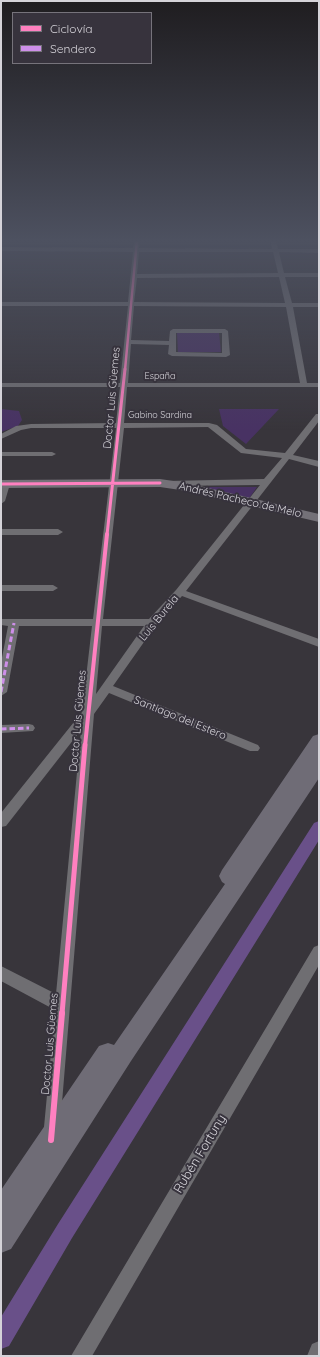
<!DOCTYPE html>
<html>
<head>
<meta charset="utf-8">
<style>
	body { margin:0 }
	#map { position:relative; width:320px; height:1357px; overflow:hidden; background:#38353b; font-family:Quicksand,sans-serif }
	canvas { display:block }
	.frame { position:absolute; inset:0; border:2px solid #d5d3d9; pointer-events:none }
	.legend { position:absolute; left:12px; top:12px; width:140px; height:52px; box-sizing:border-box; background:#37333d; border:1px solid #76737b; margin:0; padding:5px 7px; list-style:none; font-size:12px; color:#d5d3d9 }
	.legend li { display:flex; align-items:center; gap:8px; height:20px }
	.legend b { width:20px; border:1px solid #76737b }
</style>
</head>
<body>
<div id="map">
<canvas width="320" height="1357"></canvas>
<div class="frame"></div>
<ul class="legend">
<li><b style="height:5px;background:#ff80c0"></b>Ciclovía</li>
<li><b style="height:5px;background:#ce8fe9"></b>Sendero</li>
</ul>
</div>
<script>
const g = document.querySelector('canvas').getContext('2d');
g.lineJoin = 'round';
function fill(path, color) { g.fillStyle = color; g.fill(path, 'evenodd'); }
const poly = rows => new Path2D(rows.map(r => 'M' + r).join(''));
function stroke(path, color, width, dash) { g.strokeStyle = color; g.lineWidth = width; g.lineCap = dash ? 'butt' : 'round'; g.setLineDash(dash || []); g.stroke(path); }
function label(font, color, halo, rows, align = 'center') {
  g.font = font + ' Quicksand,sans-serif'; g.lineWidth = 4; g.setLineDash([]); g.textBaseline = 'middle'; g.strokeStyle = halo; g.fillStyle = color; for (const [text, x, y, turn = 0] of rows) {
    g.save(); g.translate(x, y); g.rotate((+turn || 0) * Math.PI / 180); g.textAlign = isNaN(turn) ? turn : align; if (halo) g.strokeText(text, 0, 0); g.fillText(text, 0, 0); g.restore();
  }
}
fill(poly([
	[177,333,219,333,221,352,178,352],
	[1,409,19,411,22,420,18,426,1,432],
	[219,409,279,409,246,444,223,426],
	[199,487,257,487,248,500]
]), '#483263');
fill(poly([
	[319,821,319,840,72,1238,9,1346,1,1349,1,1317,58,1224,314,823,319,821]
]), '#695089');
fill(poly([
	[134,240,140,240,139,248,272,249,270,240,276,240,278,249,319,249,319,253,279,252,284,273,319,273,319,277,285,277,292,303,319,303,319,307,293,307,307,383,319,383,319,387,127,387,124,423,209,423,217,425,246,449,285,453,316,414,319,414,319,421,293,455,319,461,319,467,289,459,186,591,319,639,319,647,182,596,156,625,113,686,258,745,260,748,258,751,250,751,109,693,94,714,60,1127,58,1133,52,1135,46,1133,44,1127,55,1010,1,981,1,966,56,994,81,730,6,826,1,827,1,813,82,712,92,626,19,626,7,692,1,696,1,663,8,626,1,625,1,619,93,619,116,428,31,428,21,430,1,439,1,434,16,426,31,424,116,423,120,387,1,387,1,383,120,383,128,306,1,306,1,302,128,302,133,252,1,251,1,247,133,248,134,240],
	[139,252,273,252,278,273,137,274,139,252],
	[279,277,285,303,134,302,137,278,279,277],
	[134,306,286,307,300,383,128,383,131,344,169,345,168,354,172,356,226,357,230,355,228,331,225,329,173,329,170,331,169,341,131,340,134,306],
	[176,333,222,333,222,353,176,352,176,333],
	[208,427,241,453,282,458,264,479,166,481,165,483,169,486,260,485,176,590,149,619,103,619,124,428,208,427],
	[102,626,144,626,96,694,102,626],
	[1,452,52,452,56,454,52,456,1,456,1,452],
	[6,481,10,484,5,501,1,504,1,486,3,482,6,481],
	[1,529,58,529,63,532,58,535,1,535,1,529],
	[1,585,53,585,58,588,53,591,1,591,1,585],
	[29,724,33,725,35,728,33,731,1,733,1,725,29,724],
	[319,945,319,965,92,1356,71,1356,314,947,319,945],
	[319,1341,319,1356,307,1356,312,1344,319,1341]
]), '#6f6e72');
fill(poly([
	[160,479,187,483,319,514,319,522,187,491,160,487,1,488,1,480,160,479]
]), '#747178');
fill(poly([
	[319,734,319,778,131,1061,11,1249,1,1253,1,1190,99,1046,108,1043,114,1045,225,884,222,882,219,876,222,870,313,736,319,734]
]), '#6f6c76');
stroke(poly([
	[1,692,14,623],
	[1,729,29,728]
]), '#ce8fe9', 3, [5.5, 3]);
stroke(poly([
	[125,370,137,240]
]), '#ff80c0', 2.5);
stroke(poly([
	[1,484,160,483],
	[107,535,125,369]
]), '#ff80c0', 3);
stroke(poly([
	[85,746,107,534]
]), '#ff80c0', 4);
stroke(poly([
	[62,1014,85,745]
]), '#ff80c0', 5);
stroke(poly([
	[51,1140,62,1013]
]), '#ff80c0', 6);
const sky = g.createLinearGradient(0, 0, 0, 430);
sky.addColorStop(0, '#1f1d20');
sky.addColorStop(0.56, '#4d5160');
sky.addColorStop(1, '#4d516000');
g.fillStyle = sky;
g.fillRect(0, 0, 320, 430);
label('9px', '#d5d3d9', '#37333d', [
	["España",160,376],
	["Gabino Sardina",160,415]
]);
label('11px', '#d5d3d9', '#37333d', [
	["Doctor Luis Güemes",112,398,-85],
	["Andrés Pacheco de Melo",240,500,13],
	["Luis Burela",159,618,-51],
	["Santiago del Estero",180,718,22],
	["Doctor Luis Güemes",78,721,-85],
	["Doctor Luis Güemes",50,1044,-85]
]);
label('13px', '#d5d3d9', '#37333d', [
	["Rubén Fortuny",200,1154,-59]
]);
</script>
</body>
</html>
